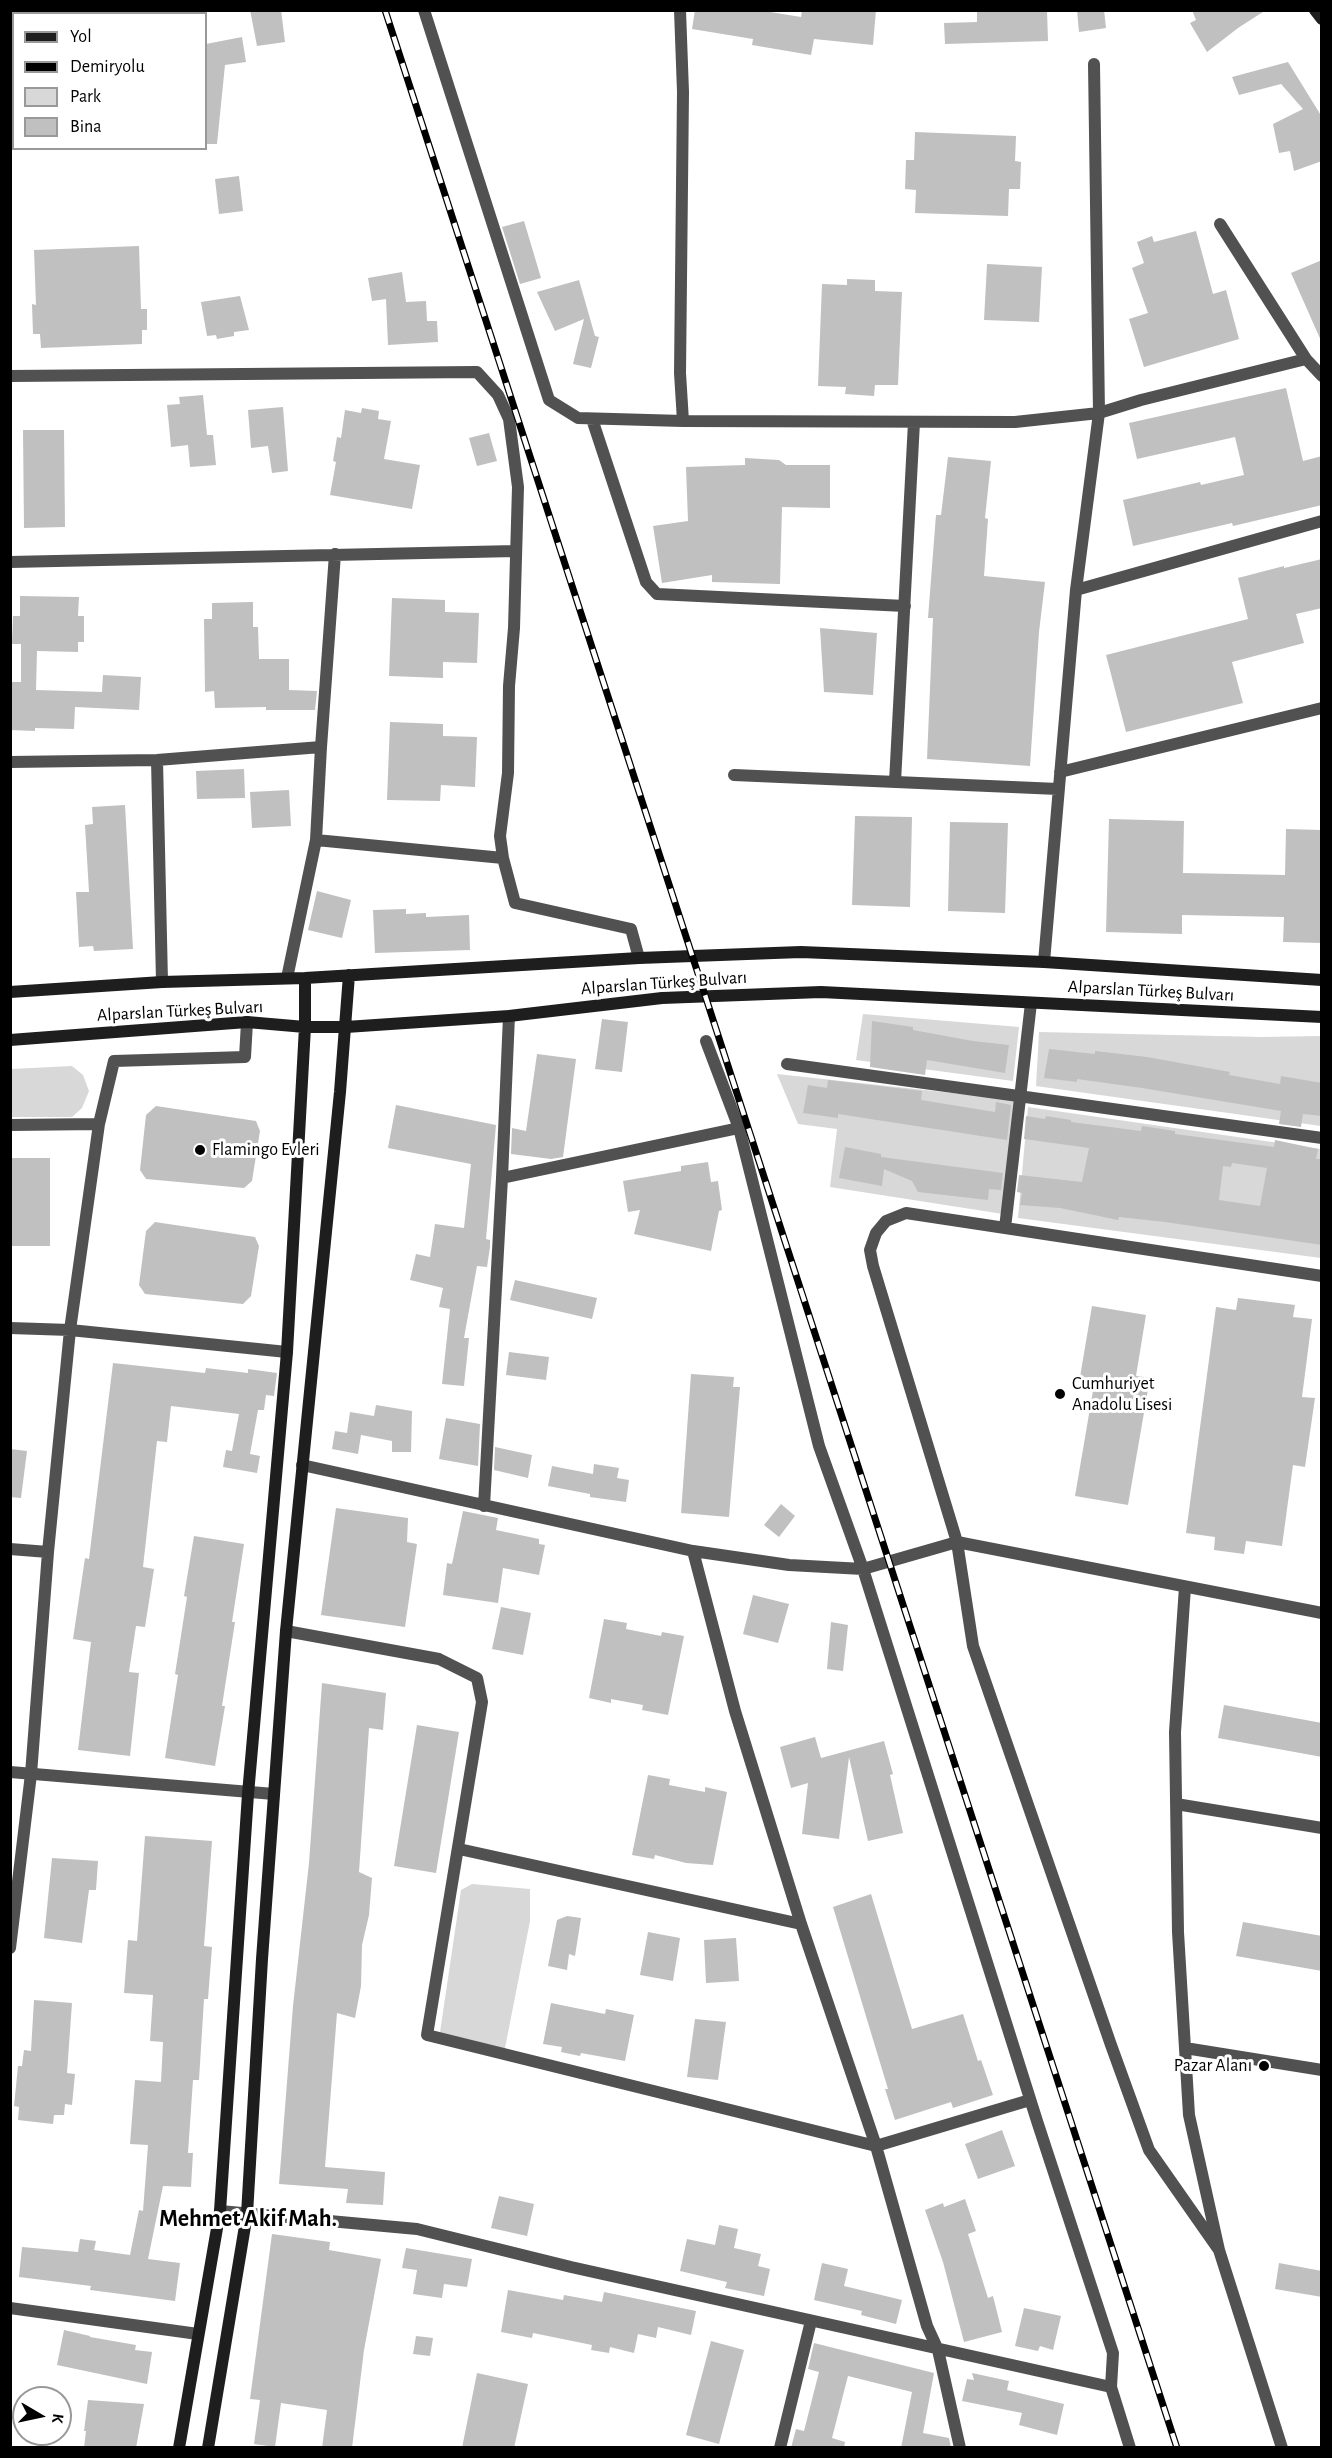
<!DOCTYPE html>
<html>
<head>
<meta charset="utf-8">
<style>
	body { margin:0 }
	#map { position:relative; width:1332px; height:2458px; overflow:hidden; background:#fff; font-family:"Alegreya Sans",sans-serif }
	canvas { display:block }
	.frame { position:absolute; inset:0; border:12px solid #000; pointer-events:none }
	.legend { position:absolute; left:12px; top:12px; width:195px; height:138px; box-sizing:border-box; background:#fff; border:2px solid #999; margin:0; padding:8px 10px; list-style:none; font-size:18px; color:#000 }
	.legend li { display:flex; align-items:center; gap:12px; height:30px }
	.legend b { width:30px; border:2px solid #999 }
	.north { position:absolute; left:12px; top:2386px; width:60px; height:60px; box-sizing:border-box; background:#fff; border:2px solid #999; border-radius:50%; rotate:99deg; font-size:16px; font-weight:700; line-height:24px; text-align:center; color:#000 }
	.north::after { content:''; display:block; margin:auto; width:21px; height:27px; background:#000; clip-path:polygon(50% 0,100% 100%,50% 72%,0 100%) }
</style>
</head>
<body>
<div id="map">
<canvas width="1332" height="2458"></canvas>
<div class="frame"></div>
<ul class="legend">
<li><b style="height:8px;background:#1e1e1e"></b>Yol</li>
<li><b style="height:8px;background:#000"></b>Demiryolu</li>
<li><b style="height:16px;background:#d8d8d8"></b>Park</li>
<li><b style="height:16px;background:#c0c0c0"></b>Bina</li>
</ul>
<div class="north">K</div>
</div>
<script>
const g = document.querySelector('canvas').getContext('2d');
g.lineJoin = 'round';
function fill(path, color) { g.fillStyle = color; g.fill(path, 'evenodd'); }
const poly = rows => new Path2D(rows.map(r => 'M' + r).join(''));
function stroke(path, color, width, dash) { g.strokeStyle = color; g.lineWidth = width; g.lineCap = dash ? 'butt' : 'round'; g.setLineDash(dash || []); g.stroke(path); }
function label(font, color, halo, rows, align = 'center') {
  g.font = font + ' "Alegreya Sans",sans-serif'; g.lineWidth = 6; g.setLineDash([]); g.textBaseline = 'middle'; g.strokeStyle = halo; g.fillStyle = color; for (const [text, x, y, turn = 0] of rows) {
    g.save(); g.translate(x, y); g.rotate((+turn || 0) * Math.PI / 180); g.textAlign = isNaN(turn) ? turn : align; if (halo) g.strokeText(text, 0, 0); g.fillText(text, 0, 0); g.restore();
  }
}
fill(poly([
	[863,1014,1019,1027,1013,1081,856,1060],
	[1039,1032,1262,1037,1321,1036,1321,1126,1036,1086],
	[72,1066,83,1075,89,1091,82,1108,72,1117,11,1117,11,1069],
	[777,1074,1017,1100,1003,1214,830,1187,837,1129,798,1124],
	[1028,1107,1321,1149,1321,1258,1018,1218],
	[472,1884,530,1889,530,1921,504,2053,439,2039,461,1890]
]), '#d8d8d8');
fill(poly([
	[250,10,281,10,285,42,257,46],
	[695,10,758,10,801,17,802,10,876,10,873,45,814,39,811,55,752,45,753,39,692,29],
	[977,10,1047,10,1048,41,945,44,944,23,977,22],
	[1077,10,1104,10,1106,28,1079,32],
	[1192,10,1266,10,1238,28,1207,52,1190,23,1196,20],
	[242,37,246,62,225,65,217,144,206,144,206,44],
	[1288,62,1322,117,1322,161,1294,171,1290,151,1279,153,1273,124,1303,109,1281,84,1239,95,1232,77],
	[915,132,1016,136,1015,161,1021,162,1020,189,1009,189,1008,216,915,213,916,190,905,189,906,160,914,160],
	[239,176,243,211,219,214,215,179],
	[524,221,541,278,520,284,502,227],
	[1196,231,1213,294,1226,290,1239,339,1144,367,1129,319,1148,313,1132,268,1144,263,1137,242,1152,236,1154,242],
	[139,246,141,309,147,309,147,330,142,330,142,344,41,348,40,334,33,334,32,304,36,305,34,250],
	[1322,260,1322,343,1291,273],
	[987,264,1042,267,1039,322,984,320],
	[402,272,406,302,426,301,427,321,437,321,438,342,388,345,386,299,372,301,368,278],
	[847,279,875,280,875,291,902,292,898,385,875,385,874,396,845,394,846,387,818,386,822,284,847,285],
	[579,280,595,336,599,337,591,368,573,364,584,319,555,331,537,292],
	[240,296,249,330,234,332,234,336,217,339,216,335,207,336,201,302],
	[1286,388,1303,461,1322,456,1322,505,1233,526,1232,523,1133,546,1123,500,1200,482,1201,485,1244,475,1235,437,1137,459,1129,423],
	[203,395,207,435,213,435,216,465,190,467,188,445,171,447,167,405,180,404,179,397],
	[283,407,288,471,272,473,268,446,251,448,248,410],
	[362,408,379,411,378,419,391,421,384,459,420,465,412,509,330,495,336,462,333,461,337,437,341,438,345,410,361,413],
	[23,430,64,430,65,527,24,528],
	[489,433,497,461,477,466,469,438],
	[948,457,991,461,985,518,988,519,984,576,1045,582,1039,632,1030,766,927,759,933,618,928,618,936,515,941,515],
	[745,458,779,460,786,465,830,465,830,508,782,507,780,584,712,582,712,575,662,583,653,526,688,521,686,467,745,465],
	[1322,559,1322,608,1296,614,1304,643,1232,662,1243,703,1126,732,1106,655,1248,619,1238,578,1284,566,1284,568],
	[20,596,79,597,78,616,84,616,84,642,78,642,78,652,37,651,36,690,102,692,103,675,141,677,139,710,75,707,74,729,35,728,35,731,10,730,10,682,21,682,21,644,12,644,13,616,20,616],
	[392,598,445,600,445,612,479,613,477,663,443,662,443,678,389,676],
	[253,602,253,627,258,627,259,659,289,659,289,690,317,691,315,710,266,710,266,707,215,708,214,691,205,692,204,619,212,619,212,603],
	[820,628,877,633,873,695,824,692],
	[390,722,443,724,443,736,477,737,475,787,441,785,440,801,387,800],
	[244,769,245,798,197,799,196,771],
	[289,790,291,826,252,828,250,792],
	[125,805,133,949,94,951,93,946,79,947,76,892,89,892,85,825,93,824,92,807],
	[855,816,912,817,910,907,852,905],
	[1109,819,1184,821,1183,873,1285,875,1286,829,1322,830,1322,943,1283,942,1284,917,1182,915,1182,934,1106,932],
	[950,822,1008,823,1005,913,948,911],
	[317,891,351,900,342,938,308,930],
	[406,909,406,914,426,913,426,917,469,915,470,950,375,953,373,910],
	[602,1019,628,1022,622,1072,595,1069],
	[872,1021,913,1027,913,1030,973,1041,1009,1045,1005,1073,927,1060,925,1075,870,1067],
	[1049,1049,1095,1054,1095,1051,1147,1057,1230,1072,1229,1075,1280,1084,1281,1076,1322,1083,1322,1116,1303,1114,1301,1127,1279,1124,1281,1111,1142,1088,1077,1079,1077,1082,1044,1078],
	[537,1054,576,1059,563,1157,551,1159,511,1154,512,1128,526,1131],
	[828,1080,922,1091,921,1100,995,1112,996,1102,1011,1105,1007,1140,838,1114,838,1118,803,1113,808,1085,827,1088],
	[396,1105,496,1125,486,1239,490,1240,490,1247,487,1267,477,1266,464,1338,469,1338,464,1386,442,1384,450,1309,439,1307,443,1288,410,1280,416,1254,430,1257,435,1224,464,1228,471,1164,388,1148],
	[156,1106,256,1121,260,1131,252,1181,244,1188,146,1179,140,1170,146,1115],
	[1026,1116,1045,1119,1046,1116,1071,1120,1071,1122,1141,1131,1142,1126,1175,1131,1175,1134,1274,1147,1275,1140,1318,1149,1316,1159,1322,1159,1322,1245,1165,1222,1119,1217,1118,1220,1060,1208,1020,1205,1022,1193,1017,1192,1019,1175,1082,1182,1089,1148,1024,1139],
	[1232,1163,1267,1168,1260,1206,1219,1200,1223,1166,1231,1167],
	[845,1147,881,1154,881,1157,1003,1173,1001,1190,989,1189,988,1200,918,1192,912,1181,884,1169,882,1186,839,1178],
	[10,1158,50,1158,50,1246,10,1246],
	[708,1162,711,1182,718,1181,722,1210,719,1211,711,1251,634,1234,640,1210,628,1212,623,1181,681,1171,681,1166],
	[155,1222,255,1237,259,1246,251,1296,243,1304,145,1294,139,1285,146,1231],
	[515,1280,597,1298,592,1319,510,1300],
	[1238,1298,1295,1305,1293,1317,1312,1319,1302,1397,1315,1398,1305,1467,1293,1465,1282,1546,1246,1541,1244,1554,1214,1550,1215,1537,1186,1533,1216,1307,1236,1310],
	[1092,1306,1146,1315,1136,1376,1150,1378,1128,1505,1075,1496,1095,1379,1080,1377],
	[509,1352,549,1357,546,1380,506,1375],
	[113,1363,205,1373,206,1368,248,1373,248,1369,277,1373,274,1396,266,1395,264,1410,258,1410,250,1454,260,1456,257,1473,223,1467,226,1450,232,1451,239,1414,171,1406,167,1442,157,1441,143,1567,154,1569,145,1627,136,1626,129,1672,139,1673,130,1756,78,1750,91,1642,73,1639,85,1558,89,1559],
	[691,1374,734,1377,733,1387,740,1387,729,1517,681,1513],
	[376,1405,412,1411,411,1452,392,1452,392,1441,361,1435,358,1454,332,1449,335,1431,359,1435,347,1433,350,1412,374,1416],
	[446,1418,480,1424,478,1466,439,1459],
	[495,1447,532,1455,528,1478,494,1470],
	[10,1449,27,1451,21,1498,10,1497],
	[594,1464,619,1468,617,1478,629,1480,626,1502,590,1497,590,1494,548,1486,552,1466,593,1474],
	[781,1504,795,1516,779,1537,764,1525],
	[336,1508,408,1518,407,1542,417,1544,405,1627,321,1615],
	[463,1511,498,1518,496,1530,539,1539,539,1544,545,1545,539,1575,503,1568,498,1603,443,1595,447,1563,452,1564],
	[194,1536,244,1544,232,1622,235,1622,222,1706,225,1706,215,1766,165,1758,178,1675,175,1674,187,1597,184,1596],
	[753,1595,789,1604,778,1643,743,1634],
	[501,1607,531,1613,523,1655,492,1649],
	[604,1619,627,1623,626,1629,661,1636,662,1632,684,1636,668,1715,642,1710,643,1705,611,1699,611,1703,589,1698],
	[831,1622,848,1625,843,1671,827,1669],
	[322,1683,386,1693,383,1730,369,1728,359,1872,372,1878,369,1915,362,1945,361,1986,355,2018,337,2013,325,2167,385,2172,383,2205,346,2203,348,2189,279,2184,293,2006,309,1863],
	[1224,1705,1322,1723,1322,1757,1218,1738],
	[417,1725,459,1732,436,1873,394,1866],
	[815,1737,821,1758,884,1741,893,1774,890,1775,903,1833,868,1841,849,1757,839,1839,802,1834,808,1783,791,1788,780,1747],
	[648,1775,670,1779,669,1785,705,1792,705,1787,727,1792,713,1865,686,1863,655,1855,654,1859,632,1855],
	[145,1836,212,1841,204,1946,212,1947,208,1999,204,1999,199,2080,193,2080,188,2153,193,2153,191,2187,163,2186,148,2259,180,2263,175,2301,90,2290,91,2286,19,2277,22,2247,78,2252,80,2239,96,2241,94,2250,130,2255,139,2210,143,2211,148,2145,130,2144,135,2080,161,2082,163,2042,150,2041,153,1995,124,1993,128,1940,137,1941],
	[52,1858,98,1861,96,1890,89,1890,82,1943,44,1938],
	[871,1894,912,2029,963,2014,978,2061,981,2060,993,2095,953,2108,951,2102,895,2120,885,2089,888,2089,833,1907],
	[567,1916,581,1918,575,1956,569,1954,567,1970,548,1966,557,1920],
	[1243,1922,1322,1936,1322,1971,1236,1956],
	[648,1932,680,1938,673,1981,640,1975],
	[736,1938,739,1981,706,1983,704,1940],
	[34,2000,72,2003,67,2073,75,2074,72,2105,65,2104,64,2115,54,2115,53,2124,18,2120,19,2107,14,2106,18,2066,22,2066,24,2050,31,2051],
	[551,2003,605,2014,606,2009,634,2015,625,2061,581,2053,580,2056,561,2052,562,2047,543,2044],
	[695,2019,726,2022,718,2080,687,2077],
	[1002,2130,1015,2166,978,2179,965,2144],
	[499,2196,534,2204,527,2236,491,2228],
	[965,2199,976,2231,968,2234,988,2298,993,2296,1002,2332,964,2342,943,2262,925,2210,943,2203,944,2207],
	[719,2225,738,2229,734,2248,761,2254,758,2266,770,2269,764,2296,725,2288,727,2282,680,2271,687,2239,715,2245],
	[272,2234,330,2242,329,2250,381,2259,364,2350,352,2448,322,2448,327,2410,281,2403,275,2447,254,2444,260,2400,250,2399],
	[406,2248,472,2259,467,2287,444,2284,442,2298,413,2294,417,2270,402,2268],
	[822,2263,848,2269,844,2286,902,2300,896,2324,861,2315,862,2311,814,2300],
	[1279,2263,1322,2271,1322,2297,1275,2289],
	[508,2290,563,2300,564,2295,602,2302,604,2292,696,2311,691,2335,658,2327,656,2338,638,2334,634,2353,610,2347,609,2353,591,2350,592,2345,533,2333,532,2338,501,2332],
	[1024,2308,1061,2316,1053,2350,1040,2346,1038,2351,1015,2346],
	[64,2330,90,2336,90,2337,136,2345,135,2350,152,2352,147,2384,57,2365],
	[416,2336,433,2338,430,2356,413,2354],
	[711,2341,744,2350,719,2444,686,2435],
	[814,2343,934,2373,923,2433,949,2438,951,2448,901,2448,912,2392,848,2376,832,2438,845,2442,844,2448,791,2448,796,2429,804,2431,819,2372,808,2369],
	[477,2373,528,2384,514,2448,462,2448],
	[972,2373,1009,2381,1007,2390,1064,2404,1057,2435,1019,2425,1022,2413,962,2401,967,2379,974,2380],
	[88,2400,144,2404,136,2448,84,2448,86,2431,84,2431]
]), '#c0c0c0');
stroke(poly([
	[424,10,549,400,578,418,683,421,1015,422,1099,413,1141,400,1306,359,1322,376],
	[680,10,683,92,680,373,683,421],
	[1220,224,1306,359],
	[10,376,477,372,498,395,509,419,518,487,514,628,509,686,508,773,500,836,503,858],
	[592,419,646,582,657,594,905,606],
	[10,562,516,551],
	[1076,590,1322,521],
	[321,747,335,554],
	[157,760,162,982],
	[10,762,157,760,321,747,316,840,503,858,515,903,631,929,639,958],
	[1060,772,1322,708],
	[734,775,1058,789],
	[895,782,914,422],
	[1044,962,1076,590,1099,413,1094,64],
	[287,978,316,840],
	[787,1064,1322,1138],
	[10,1125,99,1124,114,1061,245,1057,247,1022],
	[739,1128,819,1446,863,1569,1037,2121,1113,2353,1111,2387,1130,2448],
	[502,1178,509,1016],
	[1005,1228,1031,1003],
	[10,1328,70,1330,287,1352],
	[302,1465,693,1551,789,1565,863,1569,957,1542,1322,1613],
	[484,1506,502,1178,739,1128,706,1041],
	[10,1549,48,1552,31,1774,10,1948],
	[693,1551,735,1711,801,1924,876,2146,927,2326,938,2350,960,2448],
	[48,1552,70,1330,99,1124],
	[1185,1587,1175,1732,1178,1932,1189,2115,1219,2250,1282,2448],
	[286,1631,439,1659,477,1678,482,1702,427,2035,876,2146,1030,2100],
	[10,1772,274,1794],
	[1176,1804,1322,1828],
	[459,1849,801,1924],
	[1185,2048,1322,2070],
	[220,2211,417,2229,571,2267,1111,2387],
	[1219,2250,1149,2150,1111,2045,973,1646,957,1542,873,1266,870,1250,876,1233,886,1221,906,1213,1322,1276],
	[10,2308,198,2334],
	[780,2448,811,2321]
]), '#515151', 12);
stroke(poly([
	[1315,10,1322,19],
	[10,992,162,982,305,978,639,958,801,952,1044,962,1322,980],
	[10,1040,247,1022,305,1027,346,1027,509,1016,662,998,821,992,1322,1017],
	[179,2448,220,2211,248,1794,287,1352,305,1027,305,978],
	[208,2448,247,2214,262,1959,286,1631,340,1092,349,975]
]), '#1e1e1e', 12);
const rail = poly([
	[385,10,1177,2448]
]);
stroke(rail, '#000', 7);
stroke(rail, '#fff', 4.5, [14]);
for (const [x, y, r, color] of [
	[200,1150,6,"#000"],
	[1060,1394,6,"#000"],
	[1264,2066,6,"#000"]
]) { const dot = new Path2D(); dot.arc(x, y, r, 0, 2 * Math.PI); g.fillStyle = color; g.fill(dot); stroke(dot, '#fff', 2); }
label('18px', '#000', '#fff', [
	["Alparslan Türkeş Bulvarı",664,983,-4],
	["Alparslan Türkeş Bulvarı",1151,991,3],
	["Alparslan Türkeş Bulvarı",180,1011,-3]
]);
label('18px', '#000', '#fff', [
	["Flamingo Evleri",212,1150],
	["Cumhuriyet",1072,1384],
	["Anadolu Lisesi",1072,1405],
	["Pazar Alanı",1252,2066,"right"]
], 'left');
label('bold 24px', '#000', '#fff', [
	["Mehmet Akif Mah.",248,2219]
]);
</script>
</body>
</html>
